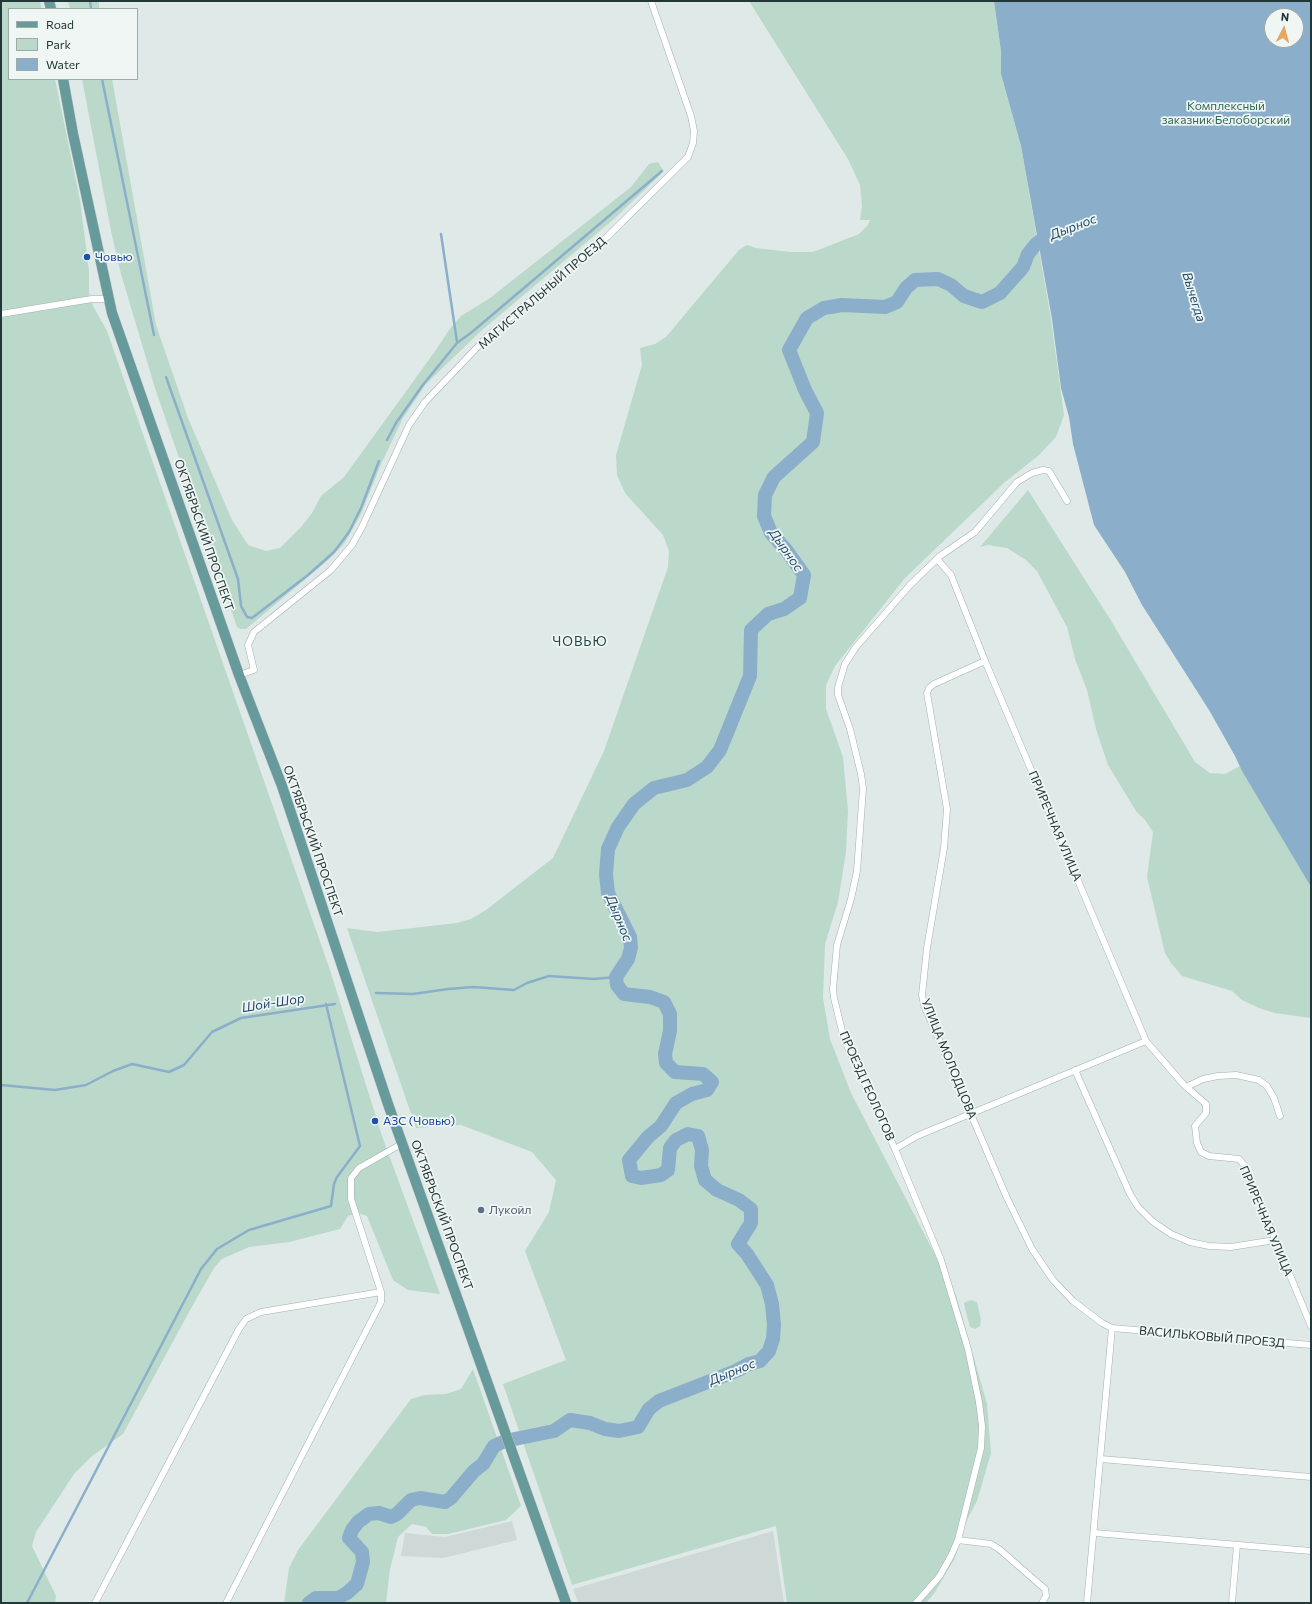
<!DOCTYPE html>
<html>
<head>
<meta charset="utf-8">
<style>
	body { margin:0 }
	#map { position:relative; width:1312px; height:1604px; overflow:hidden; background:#dfe9e7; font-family:Commissioner,sans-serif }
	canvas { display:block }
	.frame { position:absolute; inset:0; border:2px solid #223737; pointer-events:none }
	.legend { position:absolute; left:8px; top:8px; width:130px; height:72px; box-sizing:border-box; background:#eff6f4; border:1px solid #9daaa8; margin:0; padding:5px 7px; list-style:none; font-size:12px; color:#223737 }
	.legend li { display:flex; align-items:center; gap:8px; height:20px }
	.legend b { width:20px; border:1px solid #9daaa8 }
	.north { position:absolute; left:1264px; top:8px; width:40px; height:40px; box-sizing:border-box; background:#eff6f4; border:1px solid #9daaa8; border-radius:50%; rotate:6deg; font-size:11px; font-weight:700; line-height:16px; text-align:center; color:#223737 }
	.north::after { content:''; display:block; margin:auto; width:14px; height:18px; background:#e5a661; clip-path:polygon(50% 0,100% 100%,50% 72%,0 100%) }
</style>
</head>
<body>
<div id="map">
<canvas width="1312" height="1604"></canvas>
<div class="frame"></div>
<ul class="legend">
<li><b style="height:5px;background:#679a9b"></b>Road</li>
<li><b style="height:11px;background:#bad9ca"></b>Park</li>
<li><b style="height:11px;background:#8bafca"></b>Water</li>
</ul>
<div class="north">N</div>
</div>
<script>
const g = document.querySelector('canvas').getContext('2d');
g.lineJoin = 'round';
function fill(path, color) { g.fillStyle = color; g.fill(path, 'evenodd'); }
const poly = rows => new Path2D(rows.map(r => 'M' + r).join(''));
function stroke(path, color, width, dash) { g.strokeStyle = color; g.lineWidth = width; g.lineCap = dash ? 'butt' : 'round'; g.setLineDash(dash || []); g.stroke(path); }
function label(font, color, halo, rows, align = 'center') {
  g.font = font + ' Commissioner,sans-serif'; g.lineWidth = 3.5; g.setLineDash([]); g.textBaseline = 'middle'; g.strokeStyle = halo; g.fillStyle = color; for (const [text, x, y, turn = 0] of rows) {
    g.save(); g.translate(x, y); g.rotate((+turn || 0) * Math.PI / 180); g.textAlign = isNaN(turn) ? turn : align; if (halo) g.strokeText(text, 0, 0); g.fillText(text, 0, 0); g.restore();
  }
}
fill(poly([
	[512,1521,517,1540,443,1558,401,1556,405,1533,445,1537],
	[773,1531,784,1603,578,1603,573,1589]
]), '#ced9d7');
fill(poly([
	[1,1,40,1,42,9,9,9,9,79,55,79,80,200,89,271,89,293,93,306,107,331,330,970,382,1136,440,1294,408,1290,393,1280,367,1216,358,1213,348,1216,340,1229,289,1242,249,1247,222,1259,214,1268,189,1312,123,1434,92,1456,74,1474,36,1532,32,1546,56,1596,55,1603,1,1603],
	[68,1,99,1,99,9,70,9],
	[749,1,994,1,1001,51,1001,74,1021,146,1051,319,1064,415,1056,437,1038,456,1005,482,905,578,835,666,826,685,826,709,843,757,848,811,846,852,838,902,825,944,823,998,830,1039,851,1093,956,1295,987,1404,991,1453,977,1501,967,1520,955,1558,935,1592,926,1603,787,1603,776,1526,572,1585,503,1384,566,1360,525,1251,549,1212,556,1180,532,1152,461,1125,416,1128,347,928,377,932,457,923,471,919,486,910,553,858,604,751,668,567,669,551,663,535,625,493,617,475,616,455,642,365,640,348,655,344,666,337,739,250,747,245,756,248,790,252,813,252,859,234,868,225,870,220,860,220,862,206,860,185,848,159],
	[82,79,112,79,156,325,188,418,232,520,248,545,266,551,280,548,302,526,312,513,321,496,344,477,436,350,449,330,461,316,490,298,631,187,649,164,658,162,663,170,660,175,614,219,481,331,426,384,403,418,382,462,360,516,344,544,328,560,246,629,240,629,237,627,155,388,121,274,111,231],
	[1028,490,1110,619,1195,762,1210,773,1225,774,1240,766,1311,887,1311,1018,1275,1013,1259,1008,1242,1000,1232,991,1182,976,1171,963,1165,953,1147,877,1153,832,1145,820,1136,811,1108,765,1096,729,1087,690,1075,659,1067,627,1037,571,1026,560,1007,548,988,545,980,547],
	[971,1300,977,1302,981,1320,980,1326,975,1329,970,1327,965,1309,964,1303],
	[473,1369,521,1506,506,1520,448,1534,432,1534,426,1527,412,1524,398,1537,390,1569,386,1603,284,1603,289,1568,298,1550,411,1399,424,1395,446,1394,461,1389]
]), '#bad9ca');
fill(poly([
	[994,1,1311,1,1311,887,1242,771,1235,756,1209,710,1142,605,1125,572,1094,525,1073,444,1069,417,1061,388,1052,319,1021,146,1001,74,1001,51],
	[1272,16,1296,16,1296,40,1272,40]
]), '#8bafca');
stroke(poly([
	[90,1,91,9],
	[102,79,154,335],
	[441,234,457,342],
	[166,377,238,579,241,606,247,617,252,618,308,575,334,552,349,532,361,508,379,461],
	[387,440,396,423,422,386,457,343,472,332,662,171],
	[376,993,413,994,448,989,473,987,514,990,527,983,549,976,594,979,616,977],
	[1,1085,55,1090,86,1085,113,1071,132,1064,169,1072,184,1065,212,1032,241,1018,335,1004],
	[27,1603,201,1269,217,1249,249,1230,331,1206,334,1184,337,1177,360,1146,326,1004]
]), '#8bafca', 2.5);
stroke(poly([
	[309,1603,316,1598,338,1598,347,1593,357,1584,363,1562,362,1552,349,1538,352,1530,358,1522,369,1514,379,1513,391,1517,397,1514,411,1500,420,1498,445,1502,451,1498,474,1471,483,1464,494,1446,505,1441,554,1431,570,1420,590,1423,605,1429,619,1431,638,1427,649,1409,659,1401,736,1371,749,1364,760,1361,769,1351,773,1339,774,1325,772,1304,767,1285,747,1254,738,1244,751,1223,751,1209,739,1200,717,1190,705,1180,701,1166,702,1150,698,1136,688,1134,676,1140,670,1148,668,1170,661,1175,641,1178,632,1176,629,1160,648,1137,661,1126,676,1103,692,1094,707,1090,712,1082,703,1074,675,1072,666,1063,665,1054,670,1031,670,1014,664,1002,650,997,624,994,617,985,616,977,628,959,631,948,630,937,608,893,606,874,608,849,618,827,634,804,654,788,687,780,707,767,720,750,750,676,751,630,768,614,784,609,800,598,804,575,787,551,771,533,764,516,765,495,774,477,813,442,817,413,805,390,789,350,807,318,824,308,842,305,885,307,897,302,906,288,915,280,938,279,951,285,964,296,982,302,1000,293,1023,267,1028,254,1036,244,1048,236,1054,235]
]), '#8bafca', 14);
const minor = poly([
	[1,314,92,299,108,299],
	[937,559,951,575,985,661,1146,1041,1184,1085,1206,1104,1206,1113,1195,1126,1197,1143,1201,1152,1209,1156,1239,1159,1245,1166,1311,1326],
	[985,661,934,684,929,688,927,693,947,809,944,848,927,948,922,995,924,1005,1007,1198,1032,1249,1053,1280,1073,1301,1102,1323,1112,1328,1311,1345],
	[239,675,254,670,248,645,254,632,331,570,352,545,362,527,409,425,425,402,488,336,607,237,688,157,693,143,694,131,691,116,651,1],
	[1075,1070,1130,1194,1138,1207,1152,1221,1171,1234,1190,1242,1209,1246,1231,1247,1275,1240],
	[1186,1087,1203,1079,1218,1076,1236,1075,1259,1080,1267,1086,1274,1098,1280,1116],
	[895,1149,917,1136,1146,1041],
	[1101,1459,1311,1477],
	[1095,1533,1311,1551],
	[958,1540,991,1544,999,1549,1045,1589,1046,1596,1042,1603],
	[95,1603,239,1329,246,1319,261,1312,381,1292],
	[226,1603,381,1302,381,1292,351,1199,351,1178,359,1168,403,1143],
	[916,1603,939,1577,951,1556,958,1540,981,1448,982,1426,979,1402,968,1349,941,1260,895,1149,844,1039,834,998,833,989,837,945,851,899,857,871,863,789,861,774,850,729,838,695,838,687,845,664,856,647,910,585,940,556,975,532,1017,482,1032,473,1043,470,1049,471,1067,501],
	[1087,1603,1112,1328],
	[1232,1603,1237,1545]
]);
const primary = poly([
	[49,1,51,9],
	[63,79,73,134,112,313,239,675,282,786,388,1104,566,1603]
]);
stroke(minor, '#a3b0af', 7);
stroke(primary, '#bdc3c3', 11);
stroke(minor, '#fff', 6);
stroke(primary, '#679a9b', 10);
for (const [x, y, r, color] of [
	[87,257,4,"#1a4fb4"],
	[375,1121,4,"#1a4fb4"],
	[481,1210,4,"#5c6f8a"]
]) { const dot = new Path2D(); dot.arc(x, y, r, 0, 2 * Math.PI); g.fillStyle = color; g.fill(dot); stroke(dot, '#eff6f4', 1.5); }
label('12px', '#306a57', '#eff6f4', [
	["Комплексный",1226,106],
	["заказник Белоборский",1226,120]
]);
label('12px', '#164399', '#eff6f4', [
	["Човью",95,257],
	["АЗС (Човью)",383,1121]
], 'left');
label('12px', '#223737', '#eff6f4', [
	["МАГИСТРАЛЬНЫЙ ПРОЕЗД",542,293,-41],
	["ОКТЯБРЬСКИЙ ПРОСПЕКТ",204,535,71],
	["ПРИРЕЧНАЯ УЛИЦА",1055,826,67],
	["ОКТЯБРЬСКИЙ ПРОСПЕКТ",313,841,71],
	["УЛИЦА МОЛОДЦОВА",949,1059,68],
	["ПРОЕЗД ГЕОЛОГОВ",867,1086,66],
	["ОКТЯБРЬСКИЙ ПРОСПЕКТ",442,1215,70],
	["ПРИРЕЧНАЯ УЛИЦА",1266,1221,67],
	["ВАСИЛЬКОВЫЙ ПРОЕЗД",1212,1337,5]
]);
label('12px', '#4e5e75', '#eff6f4', [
	["Лукойл",489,1210]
], 'left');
label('italic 13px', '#224c6e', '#eff6f4', [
	["Дырнос",1073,227,-21],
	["Вычегда",1194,297,73],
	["Дырнос",786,550,55],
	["Дырнос",619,918,68],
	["Шой-Шор",273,1003,-9],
	["Дырнос",732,1372,-22]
]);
g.letterSpacing = '1px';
label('13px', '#204647', '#eff6f4', [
	["ЧОВЬЮ",580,642]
]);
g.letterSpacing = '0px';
</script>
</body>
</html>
